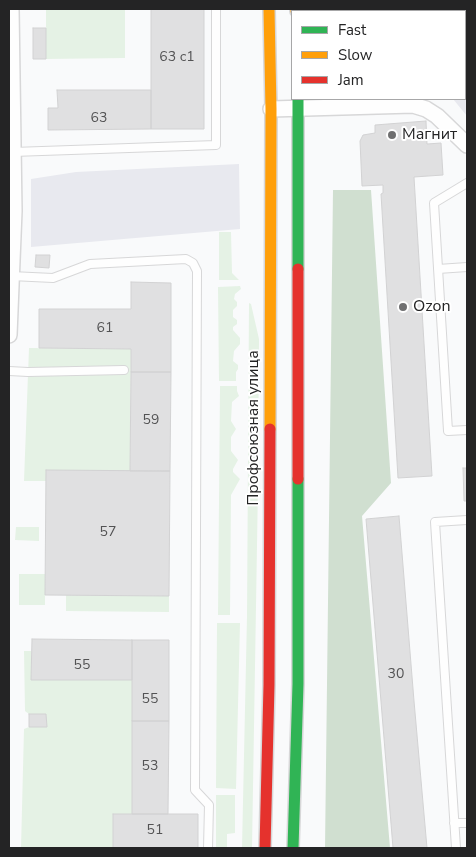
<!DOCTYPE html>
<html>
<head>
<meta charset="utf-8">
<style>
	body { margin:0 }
	#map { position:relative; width:476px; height:857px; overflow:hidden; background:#f9fafb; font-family:"Nunito Sans",sans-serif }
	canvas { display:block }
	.frame { position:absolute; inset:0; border:10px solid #242425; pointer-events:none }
	.legend { position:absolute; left:291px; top:10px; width:175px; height:90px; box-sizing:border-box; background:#fff; border:1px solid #a7a7a8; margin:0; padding:6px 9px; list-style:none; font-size:15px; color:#242425 }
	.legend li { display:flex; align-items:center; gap:10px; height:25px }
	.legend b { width:25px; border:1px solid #a7a7a8 }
</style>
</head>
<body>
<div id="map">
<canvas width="476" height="857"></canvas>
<div class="frame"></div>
<ul class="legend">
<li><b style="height:6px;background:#30b455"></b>Fast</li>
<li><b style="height:6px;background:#ff9f0a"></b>Slow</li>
<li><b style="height:6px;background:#e5322d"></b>Jam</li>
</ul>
</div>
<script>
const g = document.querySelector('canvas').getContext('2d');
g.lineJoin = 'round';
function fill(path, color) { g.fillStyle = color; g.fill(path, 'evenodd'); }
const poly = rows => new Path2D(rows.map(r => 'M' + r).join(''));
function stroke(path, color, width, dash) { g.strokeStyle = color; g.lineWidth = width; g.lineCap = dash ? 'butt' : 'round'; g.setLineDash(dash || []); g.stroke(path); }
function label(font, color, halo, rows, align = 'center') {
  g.font = font + ' "Nunito Sans",sans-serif'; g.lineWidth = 4; g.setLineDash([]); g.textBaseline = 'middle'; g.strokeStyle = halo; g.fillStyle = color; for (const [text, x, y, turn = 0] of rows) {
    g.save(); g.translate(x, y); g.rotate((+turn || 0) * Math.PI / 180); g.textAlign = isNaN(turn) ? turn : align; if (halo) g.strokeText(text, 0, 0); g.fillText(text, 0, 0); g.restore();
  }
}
fill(poly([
	[333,9,467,9,467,116,453,99,465,99,465,11,333,11],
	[239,164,240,229,31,247,31,179,76,172]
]), '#e8e9ef');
fill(poly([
	[46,9,125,9,125,58,46,59],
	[219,232,231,232,232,273,239,280,219,280],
	[240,286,241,289,235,294,234,299,237,302,237,306,233,310,233,317,237,320,237,324,233,327,233,330,240,338,240,344,234,351,233,361,238,365,238,369,236,372,236,381,219,381,218,287],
	[249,303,251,304,259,339,258,485,252,848,242,848,247,616],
	[29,348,131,349,130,471,46,481,24,481],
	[220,386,237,386,237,391,239,396,232,402,231,421,236,429,231,437,231,451,238,460,233,469,233,472,240,479,231,495,230,615,218,615],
	[16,527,39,527,39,541,15,540],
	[19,574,45,574,45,605,19,605],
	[66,595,169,596,169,612,66,611],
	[217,623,240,623,236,789,216,788],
	[24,651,31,651,32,680,132,680,132,814,113,814,113,848,21,848,24,729,29,727,47,727,46,715,29,714,25,711],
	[216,795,235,795,235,833,227,834,227,848,216,848]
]), '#e5f2e5');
fill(poly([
	[333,190,371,190,391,483,362,516,390,848,325,848]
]), '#d0dfd0');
const building = poly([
	[151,9,204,9,204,129,151,129,151,9],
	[358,9,423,9,423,11,358,11,358,9],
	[33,28,46,28,46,59,33,59,33,28],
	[57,90,151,90,151,129,48,130,48,108,58,108,57,90],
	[426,121,427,144,441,143,443,175,414,177,432,476,398,478,381,194,383,193,383,185,362,186,360,141,363,135,375,133,375,125,426,121],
	[36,255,50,255,49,268,35,267,36,255],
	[131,282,171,283,171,372,131,372,131,349,39,348,39,309,131,309,131,282],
	[131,372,171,372,170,471,130,471,131,372],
	[463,468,467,468,467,501,464,501,463,468],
	[46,470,170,471,169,596,45,595,46,470],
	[399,516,414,701,427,848,393,848,366,519,399,516],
	[32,639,132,640,132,680,31,680,32,639],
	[132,640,169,640,169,721,132,721,132,640],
	[29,714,46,714,47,727,29,727,29,714],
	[132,721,169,721,168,814,132,814,132,721],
	[113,814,198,814,198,848,113,848,113,814]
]);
fill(building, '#e0e0e1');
stroke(building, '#d2d2d3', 1);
const lane = poly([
	[13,152,216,145,216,9],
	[467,183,434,203,448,431,467,430],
	[438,269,467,267],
	[11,276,53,278,90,264,186,259,193,263,197,271,195,790,209,805,208,848],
	[9,371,28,372,124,370],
	[454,823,467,823],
	[456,848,435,522,467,520]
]);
const street = poly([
	[271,109,413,105,426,109,437,116,467,145],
	[9,335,14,211,11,9]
]);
const fast = poly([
	[298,99,298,269],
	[293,848,298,684,298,479]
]);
const slow = poly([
	[269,9,271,109,270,429],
	[296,9,296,11]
]);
const jam = poly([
	[298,269,298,479],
	[265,848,269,685,270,429]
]);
stroke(lane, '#d7d7d8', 10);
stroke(street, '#d7d7d8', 18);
stroke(fast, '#d7d7d8', 14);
stroke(slow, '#d7d7d8', 14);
stroke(jam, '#d7d7d8', 14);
stroke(lane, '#fefefe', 8);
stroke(street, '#fefefe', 15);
stroke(fast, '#30b455', 11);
stroke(slow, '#ff9f0a', 11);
stroke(jam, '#e5322d', 11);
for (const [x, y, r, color] of [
	[392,135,5,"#6f6f70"],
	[403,307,5,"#6f6f70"]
]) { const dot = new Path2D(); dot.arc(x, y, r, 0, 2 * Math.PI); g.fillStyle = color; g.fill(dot); stroke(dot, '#fff', 2); }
label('14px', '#535354', null, [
	["63 с1",177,58],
	["63",99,119],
	["61",105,329],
	["59",151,421],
	["57",108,533],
	["55",82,666],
	["30",396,675],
	["55",150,700],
	["53",150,767],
	["51",155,831]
]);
label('16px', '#242425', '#fff', [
	["Магнит",402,135],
	["Ozon",413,307]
], 'left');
label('16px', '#242425', '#fff', [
	["Профсоюзная улица",254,428,-90]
]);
</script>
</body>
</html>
